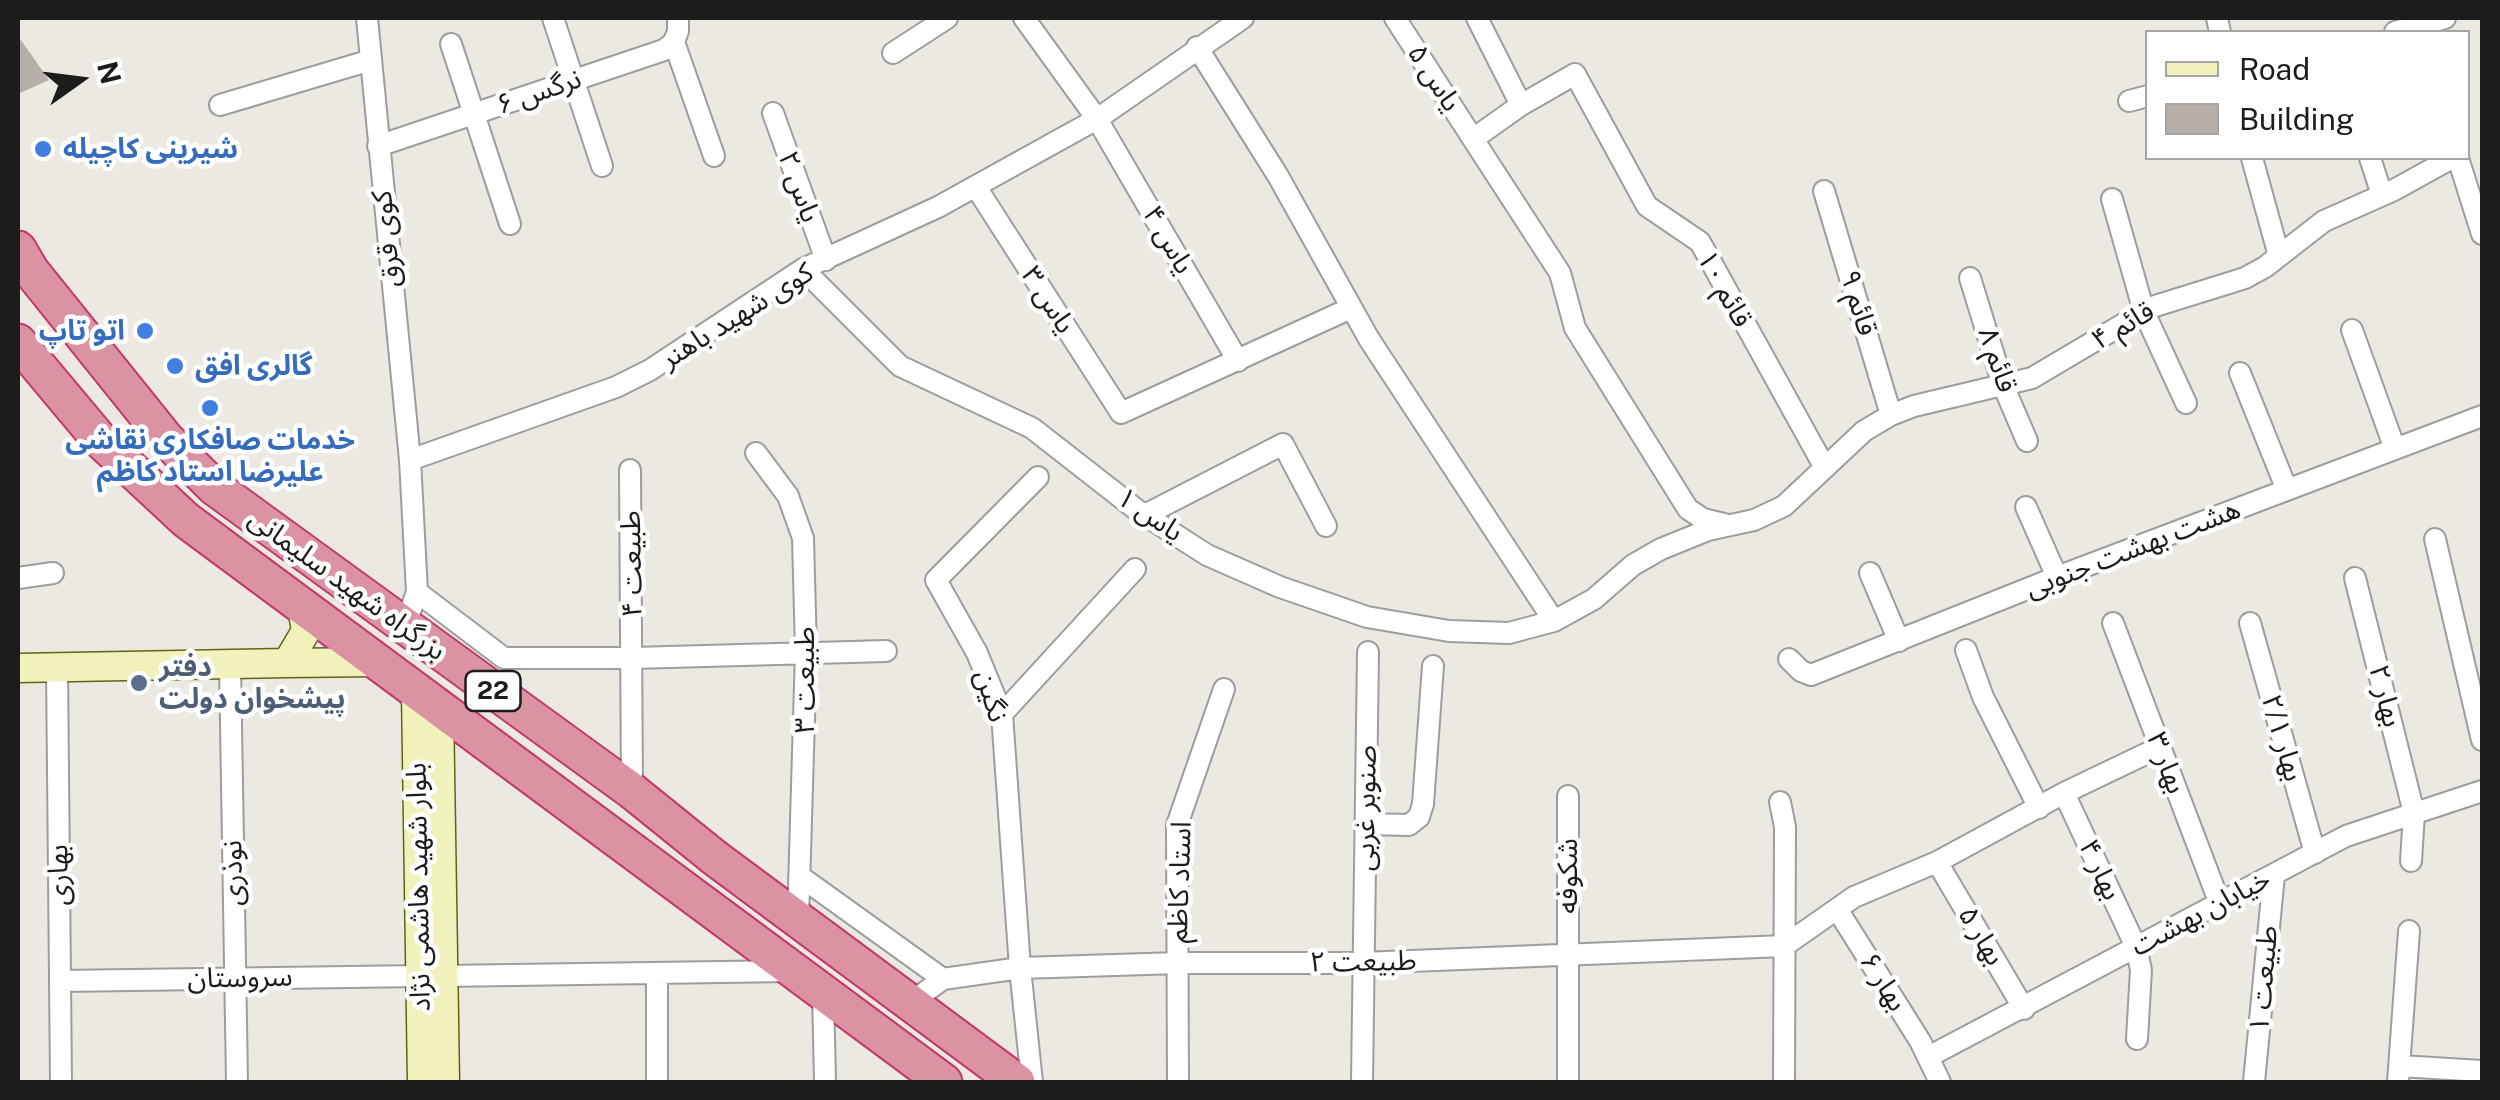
<!DOCTYPE html>
<html>
<head>
<meta charset="utf-8">
<style>
	body { margin:0 }
	#map { position:relative; width:2500px; height:1100px; overflow:hidden; background:#ece9e3; font-family:"Public Sans",sans-serif }
	canvas { display:block }
	.frame { position:absolute; inset:0; border:20px solid #1c1c1c; pointer-events:none }
	.legend { position:absolute; left:2145px; top:30px; width:325px; height:130px; box-sizing:border-box; background:#fff; border:2px solid #a4a4a4; margin:0; padding:12px 18px; list-style:none; font-size:30px; color:#1c1c1c }
	.legend li { display:flex; align-items:center; gap:20px; height:50px }
	.legend b { width:50px; border:2px solid #a4a4a4 }
	.north { position:absolute; left:30px; top:30px; width:100px; height:100px; -webkit-text-stroke:8px #fff; paint-order:stroke; rotate:76deg; font-size:28px; font-weight:700; line-height:40px; text-align:center; color:#1c1c1c }
	.north::after { content:''; display:block; margin:auto; width:35px; height:45px; background:#1c1c1c; clip-path:polygon(50% 0,100% 100%,50% 72%,0 100%) }
</style>
</head>
<body>
<div id="map">
<canvas width="2500" height="1100"></canvas>
<div class="frame"></div>
<ul class="legend">
<li><b style="height:12px;background:#f1f1bc"></b>Road</li>
<li><b style="height:28px;background:#b5aea9"></b>Building</li>
</ul>
<div class="north">N</div>
</div>
<script>
const g = document.querySelector('canvas').getContext('2d');
g.lineJoin = 'round';
function fill(path, color) { g.fillStyle = color; g.fill(path, 'evenodd'); }
const poly = rows => new Path2D(rows.map(r => 'M' + r).join(''));
function stroke(path, color, width, dash) { g.strokeStyle = color; g.lineWidth = width; g.lineCap = dash ? 'butt' : 'round'; g.setLineDash(dash || []); g.stroke(path); }
function label(font, color, halo, rows, align = 'center') {
  g.font = font + ' "Public Sans","Noto Sans Arabic",sans-serif'; g.lineWidth = 9; g.setLineDash([]); g.textBaseline = 'middle'; g.strokeStyle = halo; g.fillStyle = color; for (const [text, x, y, turn = 0] of rows) {
    g.save(); g.translate(x, y); g.rotate((+turn || 0) * Math.PI / 180); g.textAlign = isNaN(turn) ? turn : align; if (halo) g.strokeText(text, 0, 0); g.fillText(text, 0, 0); g.restore();
  }
}
fill(poly([
	[18,36,49,80,18,94]
]), '#b5aea9');
const street = poly([
	[367,18,410,460,417,592,404,628],
	[553,18,602,166],
	[1024,18,1097,119,1238,361],
	[1395,18,1473,139],
	[1477,18,1521,105],
	[2217,18,2220,32],
	[2395,32,2445,18],
	[674,42,714,156],
	[451,44,510,224],
	[1197,47,1278,176,1369,339,1554,621],
	[893,53,947,18],
	[2129,101,2148,96],
	[220,105,371,60],
	[773,113,826,260],
	[378,146,664,50,674,42,678,31,678,18],
	[2252,158,2279,256],
	[2370,158,2382,195],
	[2458,158,2482,234],
	[976,187,1121,413,1351,308],
	[1824,191,1891,415],
	[2112,199,2144,312,2186,403],
	[803,269,900,366,1032,428,1137,510,1207,555,1280,587,1367,617,1449,631,1509,633,1554,621,1594,599,1633,565,1661,549,1708,530,1754,520,1784,506,1864,431,1891,415,1914,406,2032,378,2152,307,2245,278,2265,267,2324,221,2394,190,2452,158],
	[1970,278,2003,385,2027,441],
	[2352,330,2395,449],
	[2240,373,2287,490],
	[756,453,788,496,803,538,806,652,798,920],
	[410,460,616,387,650,370,803,269,938,207,1097,119,1243,18],
	[630,470,632,791],
	[2026,507,2057,577],
	[1145,515,1283,444,1326,526],
	[1728,525,1703,519,1688,509,1575,328,1560,273,1473,139,1521,105,1575,74,1647,206,1700,242,1825,468],
	[2435,539,2482,740],
	[1870,573,1899,641],
	[18,578,53,573],
	[2355,578,2414,813,2411,861],
	[417,592,504,658,633,658,886,651],
	[2113,623,2220,904],
	[2250,623,2315,853],
	[1966,650,1983,697,2039,808],
	[1789,659,1801,671,1811,675,2057,577,2482,416],
	[230,664,237,1082],
	[57,667,61,1082],
	[1002,714,1135,569],
	[2064,793,2136,947,2141,970,2137,1039],
	[1780,802,1785,827,1784,1082],
	[1366,824,1409,825,1419,817,1423,804,1433,666],
	[1937,862,2024,1009],
	[801,877,943,979],
	[1837,909,1920,1041,1940,1082],
	[1784,946,1854,897,1937,862,2064,793,2160,747],
	[657,973,657,1082],
	[443,976,791,971],
	[60,981,421,976],
	[823,993,825,1082],
	[910,1003,943,979,1020,968,1178,963,1362,963,1784,946],
	[1928,1057,2346,836,2482,791],
	[2400,1066,2482,1071],
	[1032,1082,1020,968,1002,714,977,653,936,580,1038,477],
	[1178,1082,1177,825,1224,689],
	[1362,1082,1368,652],
	[1568,1082,1568,796],
	[2254,1082,2274,875],
	[2398,1082,2409,931]
]);
const secondary = poly([
	[302,606,306,631,287,663,377,662],
	[18,668,287,663],
	[416,691,422,1082],
	[439,708,445,1082]
]);
const highway = poly([
	[18,249,31,271,166,439,214,487,632,791,715,858,1017,1082],
	[18,342,100,440,186,520,944,1082]
]);
stroke(street, '#9d9d9d', 24);
stroke(secondary, '#606511', 31);
stroke(highway, '#c2386e', 39);
stroke(street, '#fff', 20);
stroke(secondary, '#f1f1bc', 28);
stroke(highway, '#db93a4', 35);
for (const [x, y, r, color] of [
	[43,149,10,"#3f7fe0"],
	[145,331,10,"#3f7fe0"],
	[175,366,10,"#3f7fe0"],
	[210,408,10,"#3f7fe0"],
	[139,683,10,"#5c6f8a"]
]) { const dot = new Path2D(); dot.arc(x, y, r, 0, 2 * Math.PI); g.fillStyle = color; g.fill(dot); stroke(dot, '#fff', 4); }
for (const [x, y, w] of [
	[493,691,55]
]) { const box = new Path2D(); box.roundRect(x - w / 2, y - 20, w, 40, 8); g.fillStyle = '#fff'; g.fill(box); stroke(box, '#1c1c1c', 2.5); }
label('bold 25px', '#1c1c1c', null, [
	["22",493,691]
]);
label('28px', '#1c1c1c', '#fff', [
	["یاس ۵",1434,78,57],
	["نرگس ۶",539,92,-19],
	["یاس ۲",799,187,70],
	["کوی قرق",387,239,-96],
	["یاس ۴",1168,240,60],
	["قائم ۱۰",1724,289,61],
	["یاس ۳",1048,300,57],
	["قائم ۹",1858,303,73],
	["کوی شهید باهنر",737,316,-32],
	["قائم ۴",2123,326,-30],
	["قائم ۸",1997,360,71],
	["یاس ۱",1150,515,34],
	["هشت بهشت جنوبی",2133,549,-21],
	["طبیعت ۴",632,564,-91],
	["بزرگراه شهید سلیمانی",347,585,36],
	["طبیعت ٣",805,680,-90],
	["نگین",991,696,73],
	["بهار ۲",2385,696,76],
	["بهار ۲/۱",2282,738,74],
	["بهار ۳",2166,763,69],
	["صنوبر غربی",1366,808,-89],
	["بهار ۴",2100,870,65],
	["نوذری",233,873,-91],
	["بهاری",59,875,-91],
	["شکوفه",1568,876,-90],
	["استاد کاظم",1180,882,-88],
	["بلوار شهید هاشمی نژاد",419,887,-91],
	["خیابان بهشت",2201,913,-28],
	["بهار ۵",1981,936,59],
	["طبیعت ۲",1363,962,-1],
	["سروستان",240,978,-1],
	["طبیعت ۱",2264,979,-85],
	["بهار ۶",1883,982,58]
]);
label('bold 28px', '#366cbe', '#fff', [
	["شیرینی کاچیله",63,149],
	["اتو تاپ",125,331,"right"],
	["گالری افق",195,366],
	["خدمات صافکاری نقاشی",210,440,"center"],
	["علیرضا استاد کاظم",210,472,"center"]
], 'left');
label('bold 28px', '#4e5e75', '#fff', [
	["دفتر",159,667],
	["پیشخوان دولت",159,699]
], 'left');
</script>
</body>
</html>
